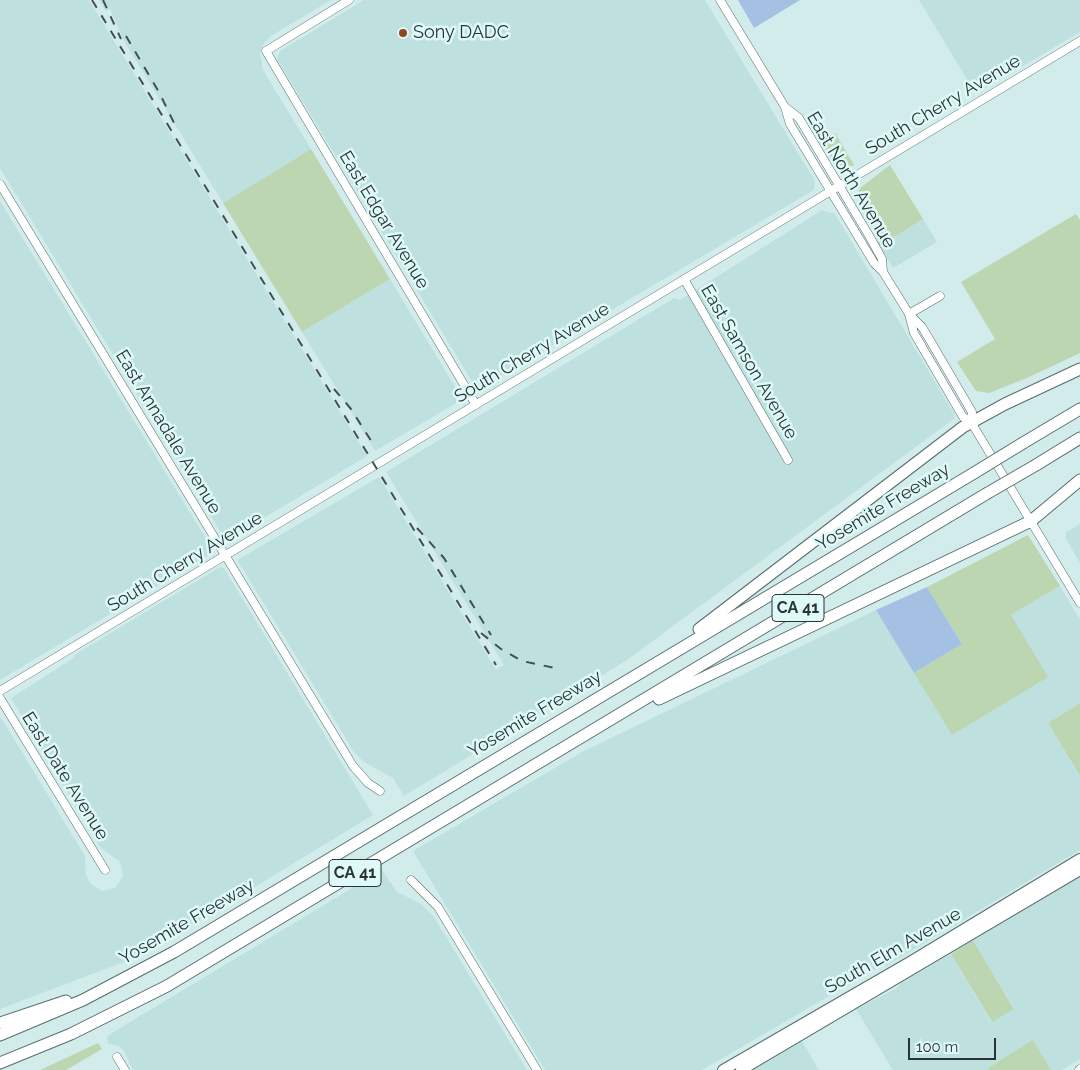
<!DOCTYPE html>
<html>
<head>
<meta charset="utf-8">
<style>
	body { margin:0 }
	#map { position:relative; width:1080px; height:1070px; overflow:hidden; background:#d1eceb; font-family:Raleway,sans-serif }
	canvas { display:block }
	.scale { position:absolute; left:908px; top:1038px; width:88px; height:22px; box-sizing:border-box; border:2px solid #2a3434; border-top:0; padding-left:6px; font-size:15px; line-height:18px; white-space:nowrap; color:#2a3434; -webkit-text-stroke:4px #def9f8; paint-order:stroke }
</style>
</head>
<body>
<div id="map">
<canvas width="1080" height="1070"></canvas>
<div class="scale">100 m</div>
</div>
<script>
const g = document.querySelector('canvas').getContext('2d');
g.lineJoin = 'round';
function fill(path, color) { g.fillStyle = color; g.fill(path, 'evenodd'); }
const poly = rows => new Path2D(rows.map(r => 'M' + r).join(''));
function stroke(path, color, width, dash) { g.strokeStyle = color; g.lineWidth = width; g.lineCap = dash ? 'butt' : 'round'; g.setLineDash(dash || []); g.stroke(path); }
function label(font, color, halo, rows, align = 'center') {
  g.font = font + ' Raleway,sans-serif'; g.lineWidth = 5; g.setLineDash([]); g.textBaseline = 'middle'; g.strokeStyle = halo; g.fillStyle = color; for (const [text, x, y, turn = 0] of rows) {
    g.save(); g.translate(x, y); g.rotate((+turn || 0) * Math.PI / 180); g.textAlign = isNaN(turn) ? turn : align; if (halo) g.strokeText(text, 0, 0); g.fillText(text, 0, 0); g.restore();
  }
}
fill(poly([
	[0,0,89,0,367,456,232,537,222,534,0,168],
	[99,0,331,0,271,36,265,42,260,53,263,70,311,149,223,203,124,41,110,9,106,11],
	[364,0,705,0,815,181,814,190,482,387,476,388,277,59,280,51],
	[919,0,1080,0,1080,32,976,94],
	[0,201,211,547,210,554,0,680],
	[822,210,835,214,953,412,955,418,627,660,404,796,393,778,364,762,354,752,238,561,239,559,379,477,496,670,504,665,386,472,674,298,680,300],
	[923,219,937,242,893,268,880,246],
	[390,279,461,397,458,402,375,451,302,332],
	[1080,524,1080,564,1066,538,1066,532],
	[220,567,224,568,373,815,225,905,124,962,0,1009,0,716,85,856,86,875,91,884,102,891,115,888,123,876,120,862,100,847,11,698,75,657,74,655],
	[1060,586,1080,620,1080,703,1048,723,1080,776,1080,850,886,966,884,964,702,1070,545,1070,413,851,582,752,876,610,952,734,1011,615],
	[382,870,397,892,421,904,434,917,527,1070,133,1070,124,1051,119,1046,108,1044,107,1036],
	[1080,876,1080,1059,1062,1070,1051,1070,1033,1041,988,1068,989,1070,893,1070,856,1009,897,988,901,983,951,954,991,1022,1014,1008,973,940],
	[801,1040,819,1070,751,1070]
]), '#bee1e0');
fill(poly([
	[835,133,854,165,848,168,836,165,821,141],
	[311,149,390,279,302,332,223,203],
	[890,165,923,219,880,246,858,198,860,188],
	[1076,214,1080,220,1080,353,1027,378,989,393,976,391,957,362,995,339,961,282],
	[1028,535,1060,586,1011,615,1048,677,952,735,914,673,962,644,927,587],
	[1080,703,1080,776,1048,723],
	[973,940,1014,1009,992,1022,951,954],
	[1033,1040,1051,1070,989,1070,988,1068],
	[98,1043,102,1049,66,1070,40,1070]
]), '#bdd6b2');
fill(poly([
	[738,0,800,0,754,28],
	[927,587,962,644,914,673,876,610]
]), '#a4c1e3');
const minor = poly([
	[349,0,266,51,476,405],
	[720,0,785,107,790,124,874,263,883,272,909,314,922,327,931,342,972,412,971,422],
	[785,107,799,118,871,239,882,259,883,272],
	[0,184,353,766,368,783,380,791],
	[684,279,788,460],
	[940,296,909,314,914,333,963,417,971,422,1080,603],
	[0,691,1080,41],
	[0,698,105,870],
	[411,880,438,907,537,1070],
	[117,1057,125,1070],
	[1079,1070,1080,1069]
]);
const major = poly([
	[723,1070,910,962,1080,859],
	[741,1070,1080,870]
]);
const highway = poly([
	[1023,443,1080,409],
	[1036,465,1080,438],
	[699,629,963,427,1005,404,1080,369],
	[659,699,1031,521,1080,480],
	[0,1023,66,1001],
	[0,1035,83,1000,174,952,974,473],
	[0,1063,71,1034,167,986,986,494]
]);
stroke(minor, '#566e6d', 9);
stroke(major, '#566e6d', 12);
stroke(highway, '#566e6d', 13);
stroke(minor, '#fff', 8);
stroke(major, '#fff', 10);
stroke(highway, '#fff', 11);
stroke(poly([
	[92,0,496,665],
	[103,0,121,39],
	[126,36,160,94,175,125],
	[334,389,351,409,375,447],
	[417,528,444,558,491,635],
	[481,633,501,649,522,661,555,668]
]), '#435050', 2, [9, 9]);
const highwayBridge = poly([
	[974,473,1023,443],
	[986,494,1036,465]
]);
stroke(highwayBridge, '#566e6d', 13, []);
stroke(highwayBridge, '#fff', 11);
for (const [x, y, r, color] of [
	[403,33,5,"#8d481d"]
]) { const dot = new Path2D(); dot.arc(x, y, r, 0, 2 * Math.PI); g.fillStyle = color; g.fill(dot); stroke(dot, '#def9f8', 2); }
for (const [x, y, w] of [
	[798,608,52],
	[355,873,52]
]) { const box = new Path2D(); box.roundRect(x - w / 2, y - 13.5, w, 27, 4); g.fillStyle = '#def9f8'; g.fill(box); stroke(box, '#2a3434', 1); }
label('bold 16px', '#2a3434', null, [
	["CA 41",798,608],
	["CA 41",355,873]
]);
label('18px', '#2a3434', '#def9f8', [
	["Sony DADC",413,33]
], 'left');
label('18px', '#2a3434', '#def9f8', [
	["South Cherry Avenue",943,105,-31],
	["East North Avenue",851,180,59],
	["East Edgar Avenue",384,220,59],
	["South Cherry Avenue",532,353,-31],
	["East Samson Avenue",749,362,60],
	["East Annadale Avenue",168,432,59],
	["Yosemite Freeway",883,507,-31],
	["South Cherry Avenue",185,562,-31],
	["Yosemite Freeway",535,714,-31],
	["East Date Avenue",65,776,58],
	["Yosemite Freeway",187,922,-30],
	["South Elm Avenue",893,951,-30]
]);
</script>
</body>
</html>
